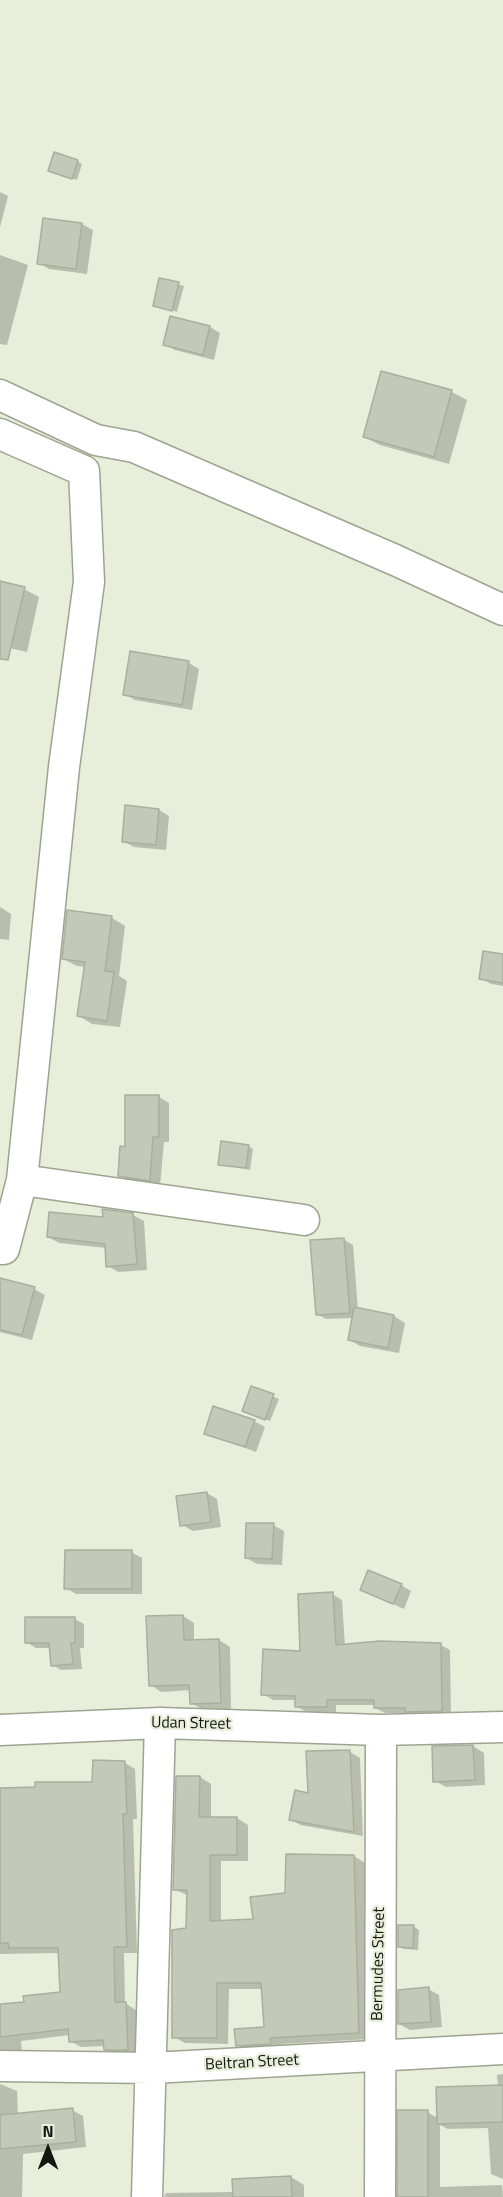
<!DOCTYPE html>
<html>
<head>
<meta charset="utf-8">
<style>
	body { margin:0 }
	#map { position:relative; width:503px; height:2197px; overflow:hidden; background:#e7eeda; font-family:"Titillium Web",sans-serif }
	canvas { display:block }
	.north { position:absolute; left:18px; top:2119px; width:60px; height:60px; -webkit-text-stroke:4px #e7eeda; paint-order:stroke; rotate:0deg; font-size:16px; font-weight:700; line-height:24px; text-align:center; color:#151811 }
	.north::after { content:''; display:block; margin:auto; width:21px; height:27px; background:#151811; clip-path:polygon(50% 0,100% 100%,50% 72%,0 100%) }
</style>
</head>
<body>
<div id="map">
<canvas width="503" height="2197"></canvas>
<div class="north">N</div>
</div>
<script>
const g = document.querySelector('canvas').getContext('2d');
g.lineJoin = 'round';
function fill(path, color) { g.fillStyle = color; g.fill(path, 'evenodd'); }
const poly = rows => new Path2D(rows.map(r => 'M' + r).join(''));
function stroke(path, color, width, dash) { g.strokeStyle = color; g.lineWidth = width; g.lineCap = dash ? 'butt' : 'round'; g.setLineDash(dash || []); g.stroke(path); }
function label(font, color, halo, rows, align = 'center') {
  g.font = font + ' "Titillium Web",sans-serif'; g.lineWidth = 4.5; g.setLineDash([]); g.textBaseline = 'middle'; g.strokeStyle = halo; g.fillStyle = color; for (const [text, x, y, turn = 0] of rows) {
    g.save(); g.translate(x, y); g.rotate((+turn || 0) * Math.PI / 180); g.textAlign = isNaN(turn) ? turn : align; if (halo) g.strokeText(text, 0, 0); g.fillText(text, 0, 0); g.restore();
  }
}
fill(poly([
	[77,161,82,164,77,180,55,173],
	[0,192,8,196,0,227],
	[44,219,82,224,93,230,87,274,49,269,38,263],
	[0,255,28,265,7,345,0,344],
	[161,279,184,286,177,312,154,305],
	[210,327,220,333,214,360,175,350,164,344],
	[382,373,452,392,467,400,449,464,380,445,364,437],
	[0,583,24,589,39,597,27,652,0,646],
	[189,663,199,669,192,710,135,700,124,694],
	[159,810,169,816,166,850,134,847,123,841],
	[0,907,11,914,9,940,0,939],
	[112,918,125,926,119,976,127,981,120,1027,92,1024,79,1016,86,967,77,966,63,959],
	[503,956,503,986,491,984,480,978],
	[159,1097,169,1103,169,1142,164,1142,160,1186,130,1181,119,1175,126,1148],
	[248,1146,253,1149,250,1170,219,1164],
	[133,1215,144,1221,147,1270,118,1272,108,1266,106,1248,59,1243,48,1237,104,1219],
	[343,1239,353,1245,358,1310,394,1316,405,1323,399,1353,360,1346,350,1340,354,1318,326,1319,317,1314],
	[0,1280,34,1289,45,1295,32,1340,0,1332],
	[252,1388,279,1399,270,1421,249,1414],
	[254,1421,265,1427,256,1452,206,1433],
	[207,1493,217,1499,221,1527,193,1531,182,1525],
	[273,1525,284,1531,282,1565,257,1564,246,1558],
	[131,1552,142,1558,142,1594,76,1594,66,1588],
	[401,1585,411,1591,404,1609,361,1590],
	[332,1594,342,1600,345,1646,441,1645,450,1650,451,1716,416,1717,410,1713,385,1713,375,1708,375,1705,336,1705,336,1712,306,1712,296,1706,296,1700,273,1700,263,1694,301,1652],
	[183,1616,194,1623,194,1641,219,1640,230,1647,231,1709,202,1709,191,1703,191,1690,161,1692,151,1685],
	[75,1619,84,1624,84,1648,80,1648,82,1669,61,1670,52,1665,50,1648,36,1648,26,1642],
	[473,1746,484,1753,485,1785,446,1787,435,1781],
	[350,1752,360,1758,363,1836,300,1825,291,1819,309,1795],
	[125,1763,135,1769,137,1819,133,1819,137,1953,124,1953,125,2003,136,2010,138,2056,116,2055,105,2049,105,2046,81,2047,70,2041,70,2035,21,2041,22,2052,0,2060,0,2006,25,2004,61,1994,60,1953,0,1954,0,1791,93,1783],
	[200,1777,211,1784,211,1818,237,1818,248,1825,248,1861,221,1861,221,1922,255,1920,287,1894,354,1856,365,1863,370,2039,281,2044,282,2050,249,2052,238,2045,266,2028,263,1989,229,1989,228,2044,185,2043,174,2037,188,1930,189,1896,174,1889],
	[414,1927,419,1930,418,1950,404,1949,399,1946],
	[428,1989,439,1995,442,2027,410,2030,399,2024],
	[503,2074,503,2179,491,2174,488,2128,448,2129,440,2125,440,2187,502,2185,503,2197,399,2197,427,2112,438,2118,498,2087,497,2075],
	[0,2084,17,2091,18,2115,72,2110,83,2116,86,2147,23,2154,22,2197,0,2197],
	[291,2177,304,2185,304,2197,164,2197,166,2193,234,2192]
]), '#0003');
const building = poly([
	[54,152,78,160,72,179,48,171,54,152],
	[43,218,82,223,76,269,37,264,43,218],
	[159,278,179,282,172,311,153,306,159,278],
	[170,316,210,326,203,355,163,345,170,316],
	[381,371,452,390,434,457,363,437,381,371],
	[0,581,25,587,8,660,0,659,0,581],
	[130,651,189,661,182,705,123,695,130,651],
	[125,805,159,809,156,845,122,842,125,805],
	[67,910,112,916,105,971,114,972,107,1021,77,1016,85,962,62,959,67,910],
	[483,951,503,954,503,983,479,979,483,951],
	[125,1095,159,1095,159,1137,153,1137,150,1181,118,1176,120,1146,125,1147,125,1095],
	[221,1141,249,1145,246,1168,218,1165,221,1141],
	[102,1209,133,1213,137,1264,106,1267,105,1244,47,1237,49,1212,103,1217,102,1209],
	[344,1238,350,1313,316,1315,310,1240,344,1238],
	[0,1278,35,1287,22,1335,0,1330,0,1278],
	[354,1307,394,1315,388,1348,348,1340,354,1307],
	[251,1386,274,1394,265,1420,242,1411,251,1386],
	[213,1406,255,1420,245,1447,204,1434,213,1406],
	[207,1492,211,1522,180,1526,176,1496,207,1492],
	[246,1523,274,1523,272,1559,245,1558,246,1523],
	[65,1550,132,1550,132,1589,64,1589,65,1550],
	[368,1570,402,1584,393,1604,360,1590,368,1570],
	[333,1592,336,1645,380,1641,441,1643,442,1711,405,1712,405,1708,374,1708,374,1700,327,1700,327,1707,295,1707,295,1696,261,1695,263,1649,300,1651,298,1594,333,1592],
	[183,1615,184,1640,219,1639,221,1703,190,1704,189,1685,149,1686,146,1616,183,1615],
	[25,1617,75,1617,75,1643,71,1643,73,1664,51,1666,49,1643,25,1643,25,1617],
	[473,1745,475,1780,433,1782,432,1746,473,1745],
	[350,1750,354,1832,289,1820,295,1790,308,1793,306,1751,350,1750],
	[93,1760,125,1761,127,1814,123,1814,127,1947,114,1947,115,2002,126,2002,128,2050,104,2050,103,2040,69,2042,68,2029,0,2037,0,2004,24,2002,23,1996,60,1992,58,1948,9,1948,8,1943,0,1943,0,1788,35,1787,35,1782,92,1782,93,1760],
	[176,1776,200,1776,199,1817,237,1817,237,1855,210,1855,210,1921,253,1919,250,1897,285,1893,286,1854,354,1855,359,2033,270,2038,271,2044,236,2046,234,2029,264,2027,261,1983,217,1983,217,2038,172,2038,172,1930,186,1928,187,1890,173,1890,176,1776],
	[398,1925,414,1925,413,1948,398,1947,398,1925],
	[429,1987,431,2022,398,2024,398,1990,429,1987],
	[503,2085,503,2122,437,2124,436,2087,503,2085],
	[73,2108,76,2142,0,2149,0,2115,73,2108],
	[397,2110,428,2110,428,2197,397,2197,397,2110],
	[291,2176,292,2197,233,2197,232,2179,291,2176]
]);
fill(building, '#c2c9b6');
stroke(building, '#a8af9c', 1.5);
const minor = poly([
	[0,395,96,440,134,447,395,560,503,610],
	[0,434,84,471,89,582,64,767,22,1180,4,1249,0,1249],
	[22,1180,304,1220],
	[0,1730,160,1723,381,1730,503,1727],
	[0,2066,152,2068,503,2049],
	[147,2197,160,1723],
	[380,2197,381,1730]
]);
stroke(minor, '#9da492', 33);
stroke(minor, '#fff', 30);
label('16px', '#151811', '#e7eeda', [
	["Udan Street",191,1724,1],
	["Bermudes Street",379,1964,-89],
	["Beltran Street",252,2063,-3]
]);
</script>
</body>
</html>
